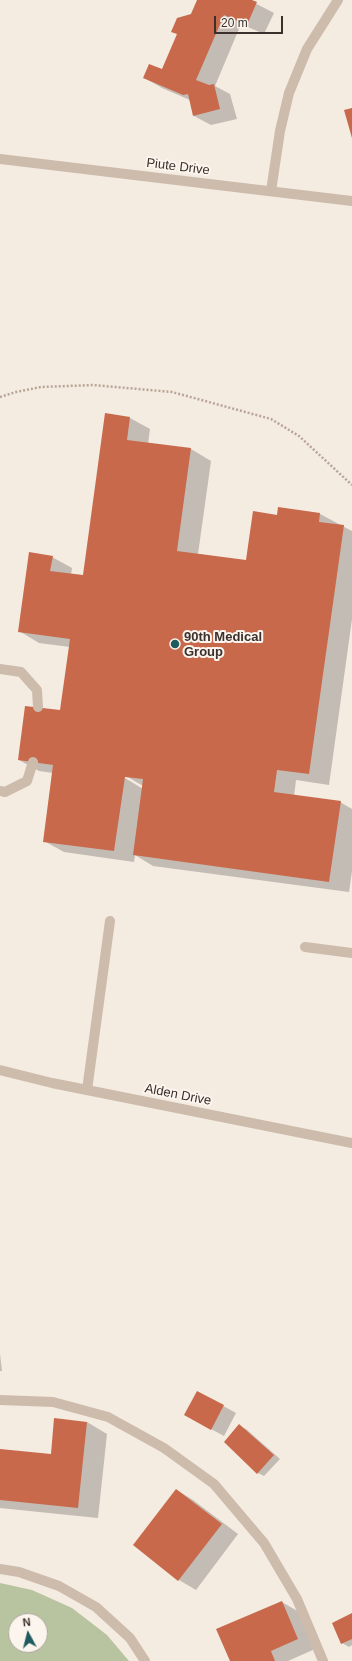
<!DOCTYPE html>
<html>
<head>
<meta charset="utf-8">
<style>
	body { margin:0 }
	#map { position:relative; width:352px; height:1661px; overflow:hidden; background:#f4ebe1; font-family:Helvetica,sans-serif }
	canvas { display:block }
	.north { position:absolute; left:8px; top:1613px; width:40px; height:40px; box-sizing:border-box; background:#fbf5ee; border:1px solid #aea6a0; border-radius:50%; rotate:353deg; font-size:11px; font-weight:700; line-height:16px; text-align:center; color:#3b302b }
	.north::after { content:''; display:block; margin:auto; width:14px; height:18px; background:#1f5a5e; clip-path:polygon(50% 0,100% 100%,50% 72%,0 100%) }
	.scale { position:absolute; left:214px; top:16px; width:69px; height:18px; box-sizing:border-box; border:2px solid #3b302b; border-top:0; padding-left:5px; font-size:12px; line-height:14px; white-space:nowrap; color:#3b302b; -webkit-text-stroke:3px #fbf5ee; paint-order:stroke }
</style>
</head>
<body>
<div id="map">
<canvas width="352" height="1661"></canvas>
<div class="north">N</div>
<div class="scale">20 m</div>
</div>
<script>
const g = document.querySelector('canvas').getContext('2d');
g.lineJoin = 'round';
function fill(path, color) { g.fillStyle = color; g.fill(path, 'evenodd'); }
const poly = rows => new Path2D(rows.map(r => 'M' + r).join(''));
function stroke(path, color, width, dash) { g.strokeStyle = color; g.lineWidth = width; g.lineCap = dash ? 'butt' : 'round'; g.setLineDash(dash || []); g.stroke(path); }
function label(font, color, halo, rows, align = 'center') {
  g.font = font + ' Helvetica,sans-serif'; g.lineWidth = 4; g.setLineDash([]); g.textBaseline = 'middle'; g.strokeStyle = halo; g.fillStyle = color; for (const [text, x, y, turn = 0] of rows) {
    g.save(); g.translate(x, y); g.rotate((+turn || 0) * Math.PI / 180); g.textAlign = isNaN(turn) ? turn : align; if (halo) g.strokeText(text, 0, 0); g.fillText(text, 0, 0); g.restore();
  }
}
fill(poly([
	[0,1583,32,1590,72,1608,107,1635,129,1661,0,1661],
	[16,1621,40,1621,40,1645,16,1645]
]), '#b8c4a0');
fill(poly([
	[198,0,249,0,274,13,264,34,241,24,215,86,230,94,237,119,211,125,194,116,190,100,162,88,145,78,162,71],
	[106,414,130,418,150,429,148,444,191,449,211,461,198,554,247,561,278,516,278,508,320,514,352,531,352,619,329,785,296,780,294,796,340,802,352,809,352,871,349,892,153,866,135,855,134,862,64,852,44,841,53,773,39,771,19,760,61,711,70,647,39,643,19,631,52,557,72,568,71,575,84,576],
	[121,773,143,786,143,789,120,775],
	[0,1354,2,1371,0,1371],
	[198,1392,236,1413,224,1436,198,1422],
	[87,1422,107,1434,98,1518,0,1508,0,1450,52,1455],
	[239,1426,246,1429,280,1459,264,1476,258,1473],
	[177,1490,193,1500,238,1534,196,1590,179,1580],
	[282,1602,299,1612,315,1649,288,1661,231,1661],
	[352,1615,352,1645,349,1647,342,1643]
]), '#0003');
fill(poly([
	[197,0,252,0,257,2,247,25,224,15,196,80,209,85,214,84,220,109,193,116,188,94,183,95,143,78,149,64,162,69,177,34,171,32,177,18,191,14],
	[352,108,352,138,344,110],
	[105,413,130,417,127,440,191,448,177,551,246,560,253,511,277,515,278,507,320,513,319,522,344,525,309,774,277,770,274,792,341,801,329,882,133,855,143,779,125,777,114,851,43,842,53,765,18,760,25,706,60,710,70,639,18,632,29,552,53,556,50,571,83,575],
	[197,1391,224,1405,211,1430,184,1415],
	[54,1418,87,1422,78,1508,0,1500,0,1449,51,1454],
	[239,1424,274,1455,257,1474,224,1442],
	[176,1489,222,1524,178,1581,133,1545],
	[282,1601,298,1639,271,1651,275,1661,230,1661,216,1629],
	[352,1613,352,1639,341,1644,332,1623]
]), '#c8694b');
stroke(poly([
	[0,397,16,392,41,387,93,385,172,392,271,419,299,436,352,485]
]), '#b9a596', 2.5, [2, 2]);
stroke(poly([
	[0,669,21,672,37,690,38,707],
	[0,791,5,792,27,781,33,762],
	[305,947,352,953],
	[87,1090,110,921]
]), '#cdbbac', 10);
stroke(poly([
	[0,159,352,201],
	[271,191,280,131,289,93,307,49,338,0],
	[0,1070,52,1083,352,1143],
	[0,1400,53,1402,108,1417,164,1448,214,1484,264,1543,297,1599,323,1661],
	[0,1569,19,1572,59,1586,96,1607,130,1638,145,1661]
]), '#cdbbac', 10);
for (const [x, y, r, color] of [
	[175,644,5,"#1f5a5e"]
]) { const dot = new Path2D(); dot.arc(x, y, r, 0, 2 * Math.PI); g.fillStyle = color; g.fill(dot); stroke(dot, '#fbf5ee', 1.5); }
label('13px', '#3b302b', '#fbf5ee', [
	["Piute Drive",178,167,7],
	["Alden Drive",178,1095,11]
]);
label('bold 13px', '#3b302b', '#fbf5ee', [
	["90th Medical",184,637],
	["Group",184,652]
], 'left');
</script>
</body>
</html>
